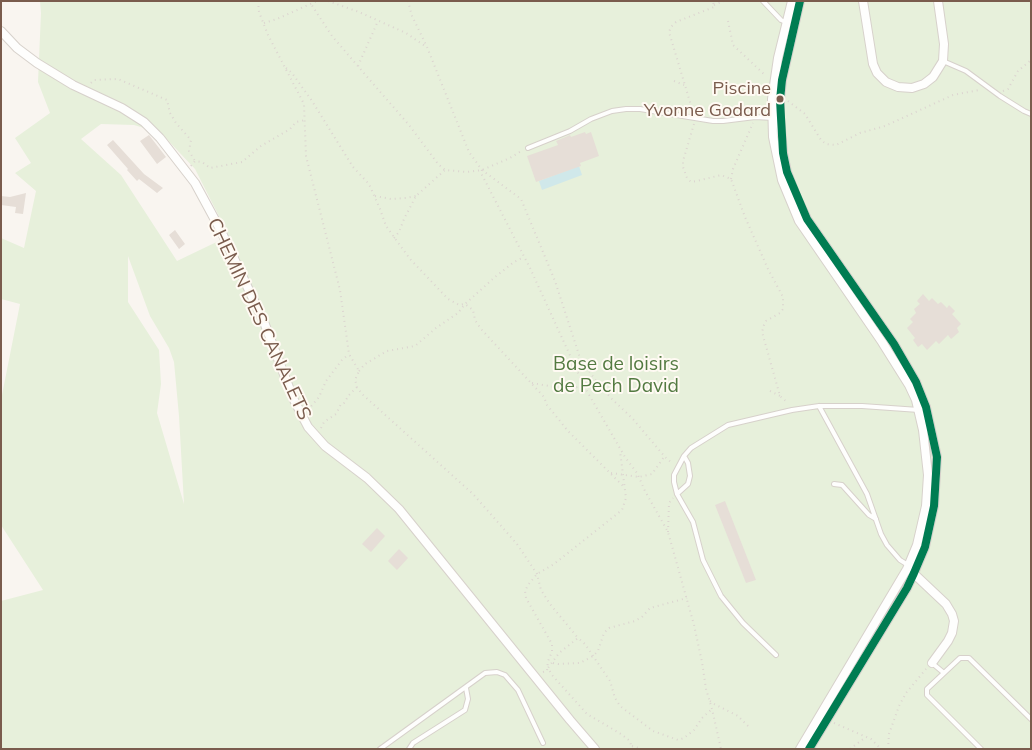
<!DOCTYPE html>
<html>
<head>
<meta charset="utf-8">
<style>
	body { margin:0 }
	#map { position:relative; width:1032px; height:750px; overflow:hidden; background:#f9f5f0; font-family:Mulish,sans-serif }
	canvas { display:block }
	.frame { position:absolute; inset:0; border:2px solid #7a5c4d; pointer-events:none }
</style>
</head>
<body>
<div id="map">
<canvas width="1032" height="750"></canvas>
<div class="frame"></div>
</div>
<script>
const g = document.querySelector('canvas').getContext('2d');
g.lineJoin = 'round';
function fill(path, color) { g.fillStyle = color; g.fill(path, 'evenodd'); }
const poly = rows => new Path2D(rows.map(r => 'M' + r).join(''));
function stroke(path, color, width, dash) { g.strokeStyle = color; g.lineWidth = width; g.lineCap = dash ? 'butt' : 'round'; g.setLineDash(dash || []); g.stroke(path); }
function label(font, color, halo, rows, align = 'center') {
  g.font = font + ' Mulish,sans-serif'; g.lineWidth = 4; g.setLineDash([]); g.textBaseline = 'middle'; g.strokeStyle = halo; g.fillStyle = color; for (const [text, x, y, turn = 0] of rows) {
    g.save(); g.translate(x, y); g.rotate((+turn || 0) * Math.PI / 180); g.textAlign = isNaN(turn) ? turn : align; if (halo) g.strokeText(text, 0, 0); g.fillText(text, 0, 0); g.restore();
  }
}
fill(poly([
	[40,1,1031,1,1031,749,1,749,1,601,43,590,1,525,1,400,20,304,1,299,1,238,24,248,36,191,15,173,31,163,15,138,50,113,38,82,41,13],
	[101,124,134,125,161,133,195,169,229,236,177,261,121,175,81,139],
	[128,256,150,316,169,348,174,362,179,416,184,504,157,413,161,384,159,350,128,302]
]), '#e7f0db');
fill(poly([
	[579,166,582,175,542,190,539,181]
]), '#d0e8ea');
fill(poly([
	[585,132,586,134,591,132,599,156,580,163,581,166,536,182,527,156,558,145,556,141,570,135,571,137],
	[149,135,166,157,157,164,140,141],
	[113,140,144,174,163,188,157,193,139,179,137,181,127,170,128,169,107,145],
	[26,193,23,214,15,213,16,207,1,205,1,196,10,197],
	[175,230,185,244,179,249,169,235],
	[923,294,929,301,932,298,938,304,941,302,947,308,949,305,955,311,952,314,961,324,957,328,959,332,951,339,948,335,939,344,936,341,927,350,922,344,918,347,913,340,915,338,907,328,913,322,910,319,916,313,914,309,920,304,917,301],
	[725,501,756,580,746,583,715,505],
	[377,528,385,536,371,552,362,544],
	[399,549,408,558,397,570,388,561]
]), '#e6ded7');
const service = poly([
	[763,1,781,20,788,23],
	[943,61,966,71,1000,96,1024,111,1031,114],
	[528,148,570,131,591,119,612,111,626,109,640,109,713,121,723,121,755,117,773,118],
	[819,406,867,494,881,534,887,545,900,560,908,565],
	[834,484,842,485,869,515,876,519],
	[677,494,688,484,690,476,688,463,684,456],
	[776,655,743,623,721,596,703,560,693,522,677,494,674,482,674,475,684,456,691,448,728,425,792,410,819,406,862,406,919,410],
	[932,663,944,673],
	[380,749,485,673,497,672,505,675,518,690,543,743],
	[409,749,413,743,465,710,468,699,466,688],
	[981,749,927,695,927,689,960,658,969,658,1031,719]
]);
const minor = poly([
	[792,1,778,58,772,99,773,137,782,180,799,221,882,342,909,385,916,400,923,430,928,475,926,506,917,545,907,569,800,749],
	[800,1,782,80,780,100,780,118,783,153,787,172,797,198,807,219,894,344,916,382,926,407,937,457,934,506,925,547,914,573,907,588,809,749],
	[863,1,873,64,877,73,886,82,898,87,912,88,924,84,933,77,943,61,944,44,938,1],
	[1,31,17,48,37,63,73,85,122,108,144,122,160,138,195,183,221,231,264,322,293,398,308,427,325,446,367,478,399,509,570,720,595,749],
	[911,571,946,604,952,614,954,621,952,633,948,641,932,663]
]);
stroke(service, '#d7d1cb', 6);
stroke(minor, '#d7d1cb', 10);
stroke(poly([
	[258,1,259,12,268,35,304,104,306,156,340,290,349,354,359,371,355,380,357,387,362,394,473,494,517,544,537,574,541,590,550,604,578,638],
	[311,1,311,4,332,36,369,79,409,125,438,164,445,170,467,172,482,170,510,158,523,150],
	[328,1,359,12,406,33,425,46],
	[408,1,412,16,427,47,469,152,482,170,521,199,555,281,580,358,596,381,612,399,633,419,665,457,673,464],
	[714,5,724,1],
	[728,21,733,45,766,76],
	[264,23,277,19,317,1],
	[358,66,378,21],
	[286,68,292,73,312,101,353,167,369,184,380,209,386,226,410,259,448,299,459,305,465,304,473,310,475,320,481,329,544,397,547,405,568,431,623,486],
	[674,81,684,85],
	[91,83,94,80,118,79,167,100,170,113,176,123,191,140,189,151,195,161],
	[1003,91,1008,89,1018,71,1031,60],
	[788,101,805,114,821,140,826,144,836,145,860,133,885,126,953,95,979,90],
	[693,112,669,32,671,27,676,22,714,7,713,1],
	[694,124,683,161,683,167,687,178,691,182,697,181,721,175,731,179,745,217,768,269,783,297,783,309,780,313,766,321,764,325,762,332,780,396,788,403],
	[191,166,195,161,202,162,210,168,242,162,261,146,290,129,296,122,305,120],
	[482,170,481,173,530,268,584,386,625,457,637,473,645,491,668,532,694,625,702,662,706,689,712,709,721,749],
	[731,179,733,169,753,123],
	[375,196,391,199,406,198,416,196],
	[394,238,399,232,404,219,416,196,445,170],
	[359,371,365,364,387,351,415,346,436,328,458,313,465,304,495,277,514,262,524,257],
	[532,383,566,389,584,386],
	[770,391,780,396],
	[308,410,319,397,326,381,342,360,349,354],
	[321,428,324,422,336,414,341,404,344,403,349,395,357,387],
	[611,473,639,477,652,474,664,457],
	[668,532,669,503,673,498],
	[553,663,558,664,580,663,593,656,598,651,604,633,609,628,635,621,642,617,650,608,687,598],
	[543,672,547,671,548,661,552,652,552,644,526,598,525,591,528,585,537,574,554,564,622,510,626,498,620,451],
	[710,701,714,704,738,716,748,726],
	[834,723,871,739,881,749],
	[632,746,642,749],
	[632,749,630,741,621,734,587,714,552,675,548,668,559,653,578,638,585,644,610,681,615,698,620,706,653,731,678,740,684,738,694,730,702,718,712,709],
	[850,749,866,737],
	[888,749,889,734,899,706,906,693,926,669]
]), '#dcd5d0', 2, [1, 4]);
stroke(service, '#fefefd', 4);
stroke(minor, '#fefefd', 8);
stroke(poly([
	[800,1,782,80,780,100,783,153,787,172,807,219,894,344,916,382,926,407,937,457,934,506,925,547,914,573,907,588,809,749]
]), '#007c52', 8);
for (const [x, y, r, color] of [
	[780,99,4.5,"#7a5c4d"]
]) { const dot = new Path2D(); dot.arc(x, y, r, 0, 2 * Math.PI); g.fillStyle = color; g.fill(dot); stroke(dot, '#fffaf3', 2); }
label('18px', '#7a5c4d', '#fffaf3', [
	["Piscine",771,89],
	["Yvonne Godard",771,111]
], 'right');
label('19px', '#7a5c4d', '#fffaf3', [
	["CHEMIN DES CANALETS",259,319,65]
]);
label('19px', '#537a41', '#fffaf3', [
	["Base de loisirs",616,364],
	["de Pech David",616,386]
]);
</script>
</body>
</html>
